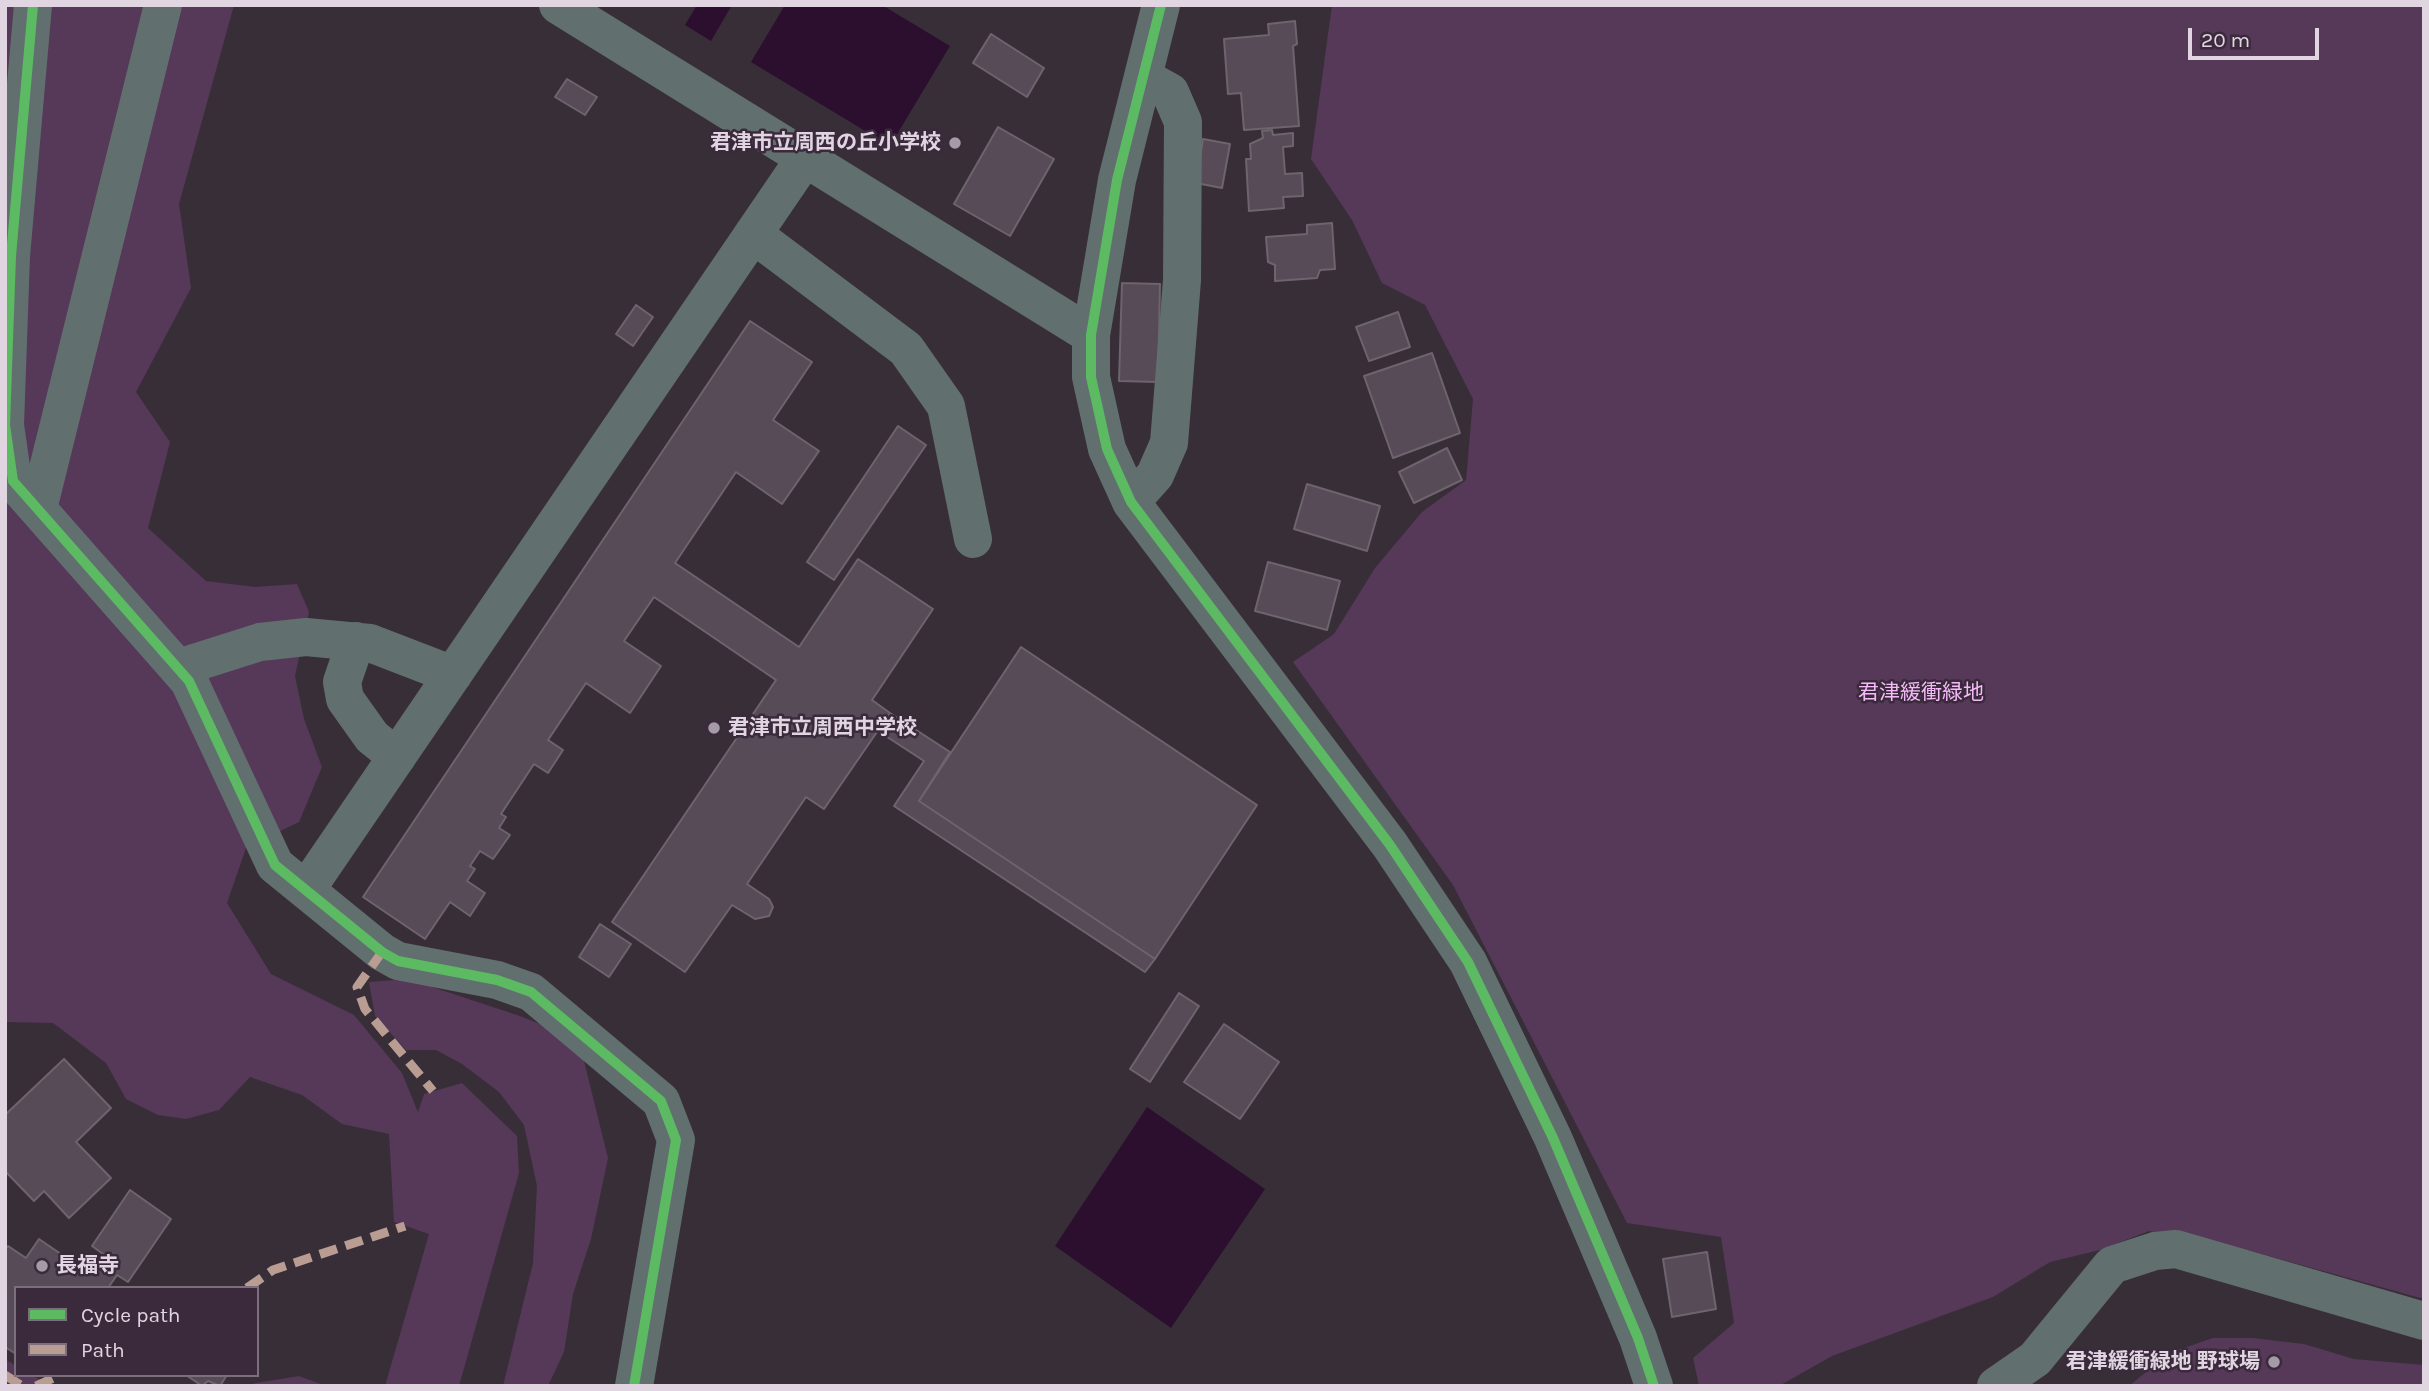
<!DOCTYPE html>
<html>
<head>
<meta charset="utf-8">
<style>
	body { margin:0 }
	#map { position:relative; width:2429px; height:1391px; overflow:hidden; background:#382e38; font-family:Karla,sans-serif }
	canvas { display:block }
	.frame { position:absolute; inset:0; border:7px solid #e0d5e1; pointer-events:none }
	.legend { position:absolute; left:14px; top:1286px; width:245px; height:91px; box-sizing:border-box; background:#3b2a3c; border:2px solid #7d6e7e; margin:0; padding:9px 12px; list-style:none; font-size:21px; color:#e0d5e1 }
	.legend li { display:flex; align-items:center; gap:14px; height:35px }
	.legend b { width:35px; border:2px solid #7d6e7e }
	.scale { position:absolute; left:2188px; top:28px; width:131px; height:32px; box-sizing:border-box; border:4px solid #e0d5e1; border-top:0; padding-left:9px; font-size:21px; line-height:24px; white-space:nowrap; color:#e0d5e1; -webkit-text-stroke:5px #3b2a3c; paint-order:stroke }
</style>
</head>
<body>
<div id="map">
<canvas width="2429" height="1391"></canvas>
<div class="frame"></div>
<ul class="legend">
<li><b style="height:9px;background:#5cba63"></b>Cycle path</li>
<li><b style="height:9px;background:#b99d93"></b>Path</li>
</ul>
<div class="scale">20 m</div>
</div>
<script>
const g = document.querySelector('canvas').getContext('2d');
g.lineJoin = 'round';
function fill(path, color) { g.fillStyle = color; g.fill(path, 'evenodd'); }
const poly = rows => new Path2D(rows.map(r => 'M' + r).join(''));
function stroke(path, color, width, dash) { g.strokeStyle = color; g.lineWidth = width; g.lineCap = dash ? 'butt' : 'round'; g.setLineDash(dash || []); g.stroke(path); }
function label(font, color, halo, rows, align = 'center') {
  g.font = font + ' Karla,"Noto Sans JP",sans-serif'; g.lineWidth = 5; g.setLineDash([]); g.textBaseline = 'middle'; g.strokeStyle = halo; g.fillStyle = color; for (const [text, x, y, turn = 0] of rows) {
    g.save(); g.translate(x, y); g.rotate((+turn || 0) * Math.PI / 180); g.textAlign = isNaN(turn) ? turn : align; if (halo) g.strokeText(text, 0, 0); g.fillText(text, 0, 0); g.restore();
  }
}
fill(poly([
	[5,5,234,5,179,204,191,288,136,392,170,442,148,528,206,581,255,587,297,584,309,612,295,676,304,719,322,767,299,822,246,848,227,903,271,974,354,1015,402,1073,418,1112,424,1094,462,1083,517,1136,519,1173,459,1386,385,1386,429,1234,394,1222,389,1134,342,1124,302,1095,250,1077,219,1110,186,1119,158,1115,126,1099,106,1063,53,1023,5,1022],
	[1332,5,2424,5,2424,1299,2251,1251,2149,1231,2100,1250,2050,1262,1993,1297,1832,1356,1779,1386,1699,1386,1693,1358,1734,1323,1721,1237,1627,1223,1453,885,1293,662,1334,634,1375,568,1422,512,1466,480,1473,399,1425,305,1382,283,1352,220,1311,159],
	[408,979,520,1016,562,1033,583,1057,608,1158,591,1239,573,1294,564,1352,548,1386,503,1386,533,1263,537,1186,524,1125,499,1092,462,1064,436,1050,406,1050,375,1016,369,982],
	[2213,1338,2253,1338,2304,1344,2354,1359,2424,1365,2424,1386,2129,1386,2169,1353],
	[5,1359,16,1366,16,1375,31,1375,53,1386,5,1386],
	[299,1376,326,1386,246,1386,256,1383]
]), '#563859');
fill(poly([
	[697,5,732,5,711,41,685,25],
	[785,5,882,5,950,46,890,146,751,62],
	[1147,1107,1265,1189,1171,1328,1055,1246]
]), '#2c0f2f');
const building = poly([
	[1295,21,1297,44,1293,46,1299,126,1244,130,1241,93,1228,94,1224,39,1269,35,1268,24,1295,21],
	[991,34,1044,68,1027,97,973,63,991,34],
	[567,79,597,97,585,115,555,97,567,79],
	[998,127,1054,159,1010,236,954,204,998,127],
	[1272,130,1273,135,1293,133,1293,146,1283,147,1285,174,1302,173,1303,196,1283,197,1284,208,1249,211,1246,159,1251,159,1250,144,1263,138,1262,131,1272,130],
	[1203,139,1230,144,1222,188,1196,183,1203,139],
	[1332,223,1335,269,1320,270,1317,278,1275,281,1275,265,1268,262,1266,237,1307,234,1307,225,1332,223],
	[1122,283,1160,284,1158,382,1119,381,1122,283],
	[636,305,653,317,633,346,616,334,636,305],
	[1398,312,1410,347,1369,361,1356,327,1398,312],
	[750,321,812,362,773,420,819,451,782,504,736,472,675,563,799,647,858,559,933,609,872,700,890,713,824,809,806,797,747,884,769,899,773,907,769,916,755,919,732,905,685,972,612,922,776,680,654,597,624,641,661,666,630,713,586,683,548,740,563,750,548,773,534,764,501,814,506,817,499,828,510,835,493,859,480,851,470,866,475,869,467,881,485,893,470,916,450,902,425,939,363,897,750,321],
	[1432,353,1460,433,1393,458,1364,376,1432,353],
	[898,426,926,445,834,580,807,562,898,426],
	[1447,448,1462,480,1414,503,1399,472,1447,448],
	[1307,484,1380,506,1367,551,1294,529,1307,484],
	[1268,562,1340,581,1327,630,1255,611,1268,562],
	[1021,647,1257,805,1155,959,919,801,1021,647],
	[890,713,950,752,919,801,1155,959,1145,972,894,806,924,761,878,731,890,713],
	[600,924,631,944,609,977,579,957,600,924],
	[1179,993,1199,1006,1150,1082,1130,1069,1179,993],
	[1224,1024,1279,1062,1240,1119,1184,1082,1224,1024],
	[64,1059,111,1108,76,1142,111,1178,69,1218,44,1191,34,1201,5,1171,5,1115,64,1059],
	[130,1190,171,1219,128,1282,117,1275,108,1288,16,1288,16,1354,5,1347,5,1250,8,1246,26,1258,39,1239,90,1274,103,1254,92,1246,130,1190],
	[1707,1252,1716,1309,1672,1317,1663,1259,1707,1252],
	[186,1375,227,1375,220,1386,208,1381,202,1386,186,1375]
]);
fill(building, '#564b57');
stroke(building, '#6d646d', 2);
stroke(poly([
	[33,5,11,256,5,425,13,481,189,681,275,865,382,952,398,961,497,980,531,992,661,1101,676,1140,634,1386],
	[558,5,1091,335],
	[1161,5,1117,180,1091,335,1091,377,1107,449,1131,502,1390,845,1468,962,1553,1138,1638,1338,1654,1386],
	[753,234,906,349,946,406,973,539],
	[1131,502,1155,475,1169,443,1182,280,1183,122,1170,92,1143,77],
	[38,509,163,5],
	[356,641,342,682,345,699,372,737,397,757],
	[178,668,260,642,306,637,370,643,453,675],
	[306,890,805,158],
	[1996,1386,2035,1359,2112,1265,2155,1251,2176,1249,2424,1321]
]), '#61706f', 38);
stroke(poly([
	[382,952,357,987,365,1009,433,1091],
	[247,1288,273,1270,405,1226],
	[5,1375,22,1386],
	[36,1386,60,1375]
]), '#b99d93', 9, [18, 9]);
stroke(poly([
	[33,5,11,256,5,425,13,481,189,681,275,865,382,952,398,961,497,980,531,992,661,1101,676,1140,634,1386],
	[1161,5,1117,180,1091,335,1091,377,1107,449,1131,502,1390,845,1468,962,1553,1138,1638,1338,1654,1386]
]), '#5cba63', 10);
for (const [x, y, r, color] of [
	[955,143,7,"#a59ba6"],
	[714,728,7,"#a59ba6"],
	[42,1266,7,"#a59ba6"],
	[2274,1362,7,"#a59ba6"]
]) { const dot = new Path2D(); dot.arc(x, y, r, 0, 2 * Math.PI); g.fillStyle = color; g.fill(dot); stroke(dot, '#3b2a3c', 2.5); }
label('bold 21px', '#e0d5e1', '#3b2a3c', [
	["君津市立周西の丘小学校",941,143],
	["君津市立周西中学校",728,728,"left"],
	["長福寺",56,1266,"left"],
	["君津緩衝緑地 野球場",2260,1362]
], 'right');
label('21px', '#f4baf7', '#3b2a3c', [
	["君津緩衝緑地",1921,693]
]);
</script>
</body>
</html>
